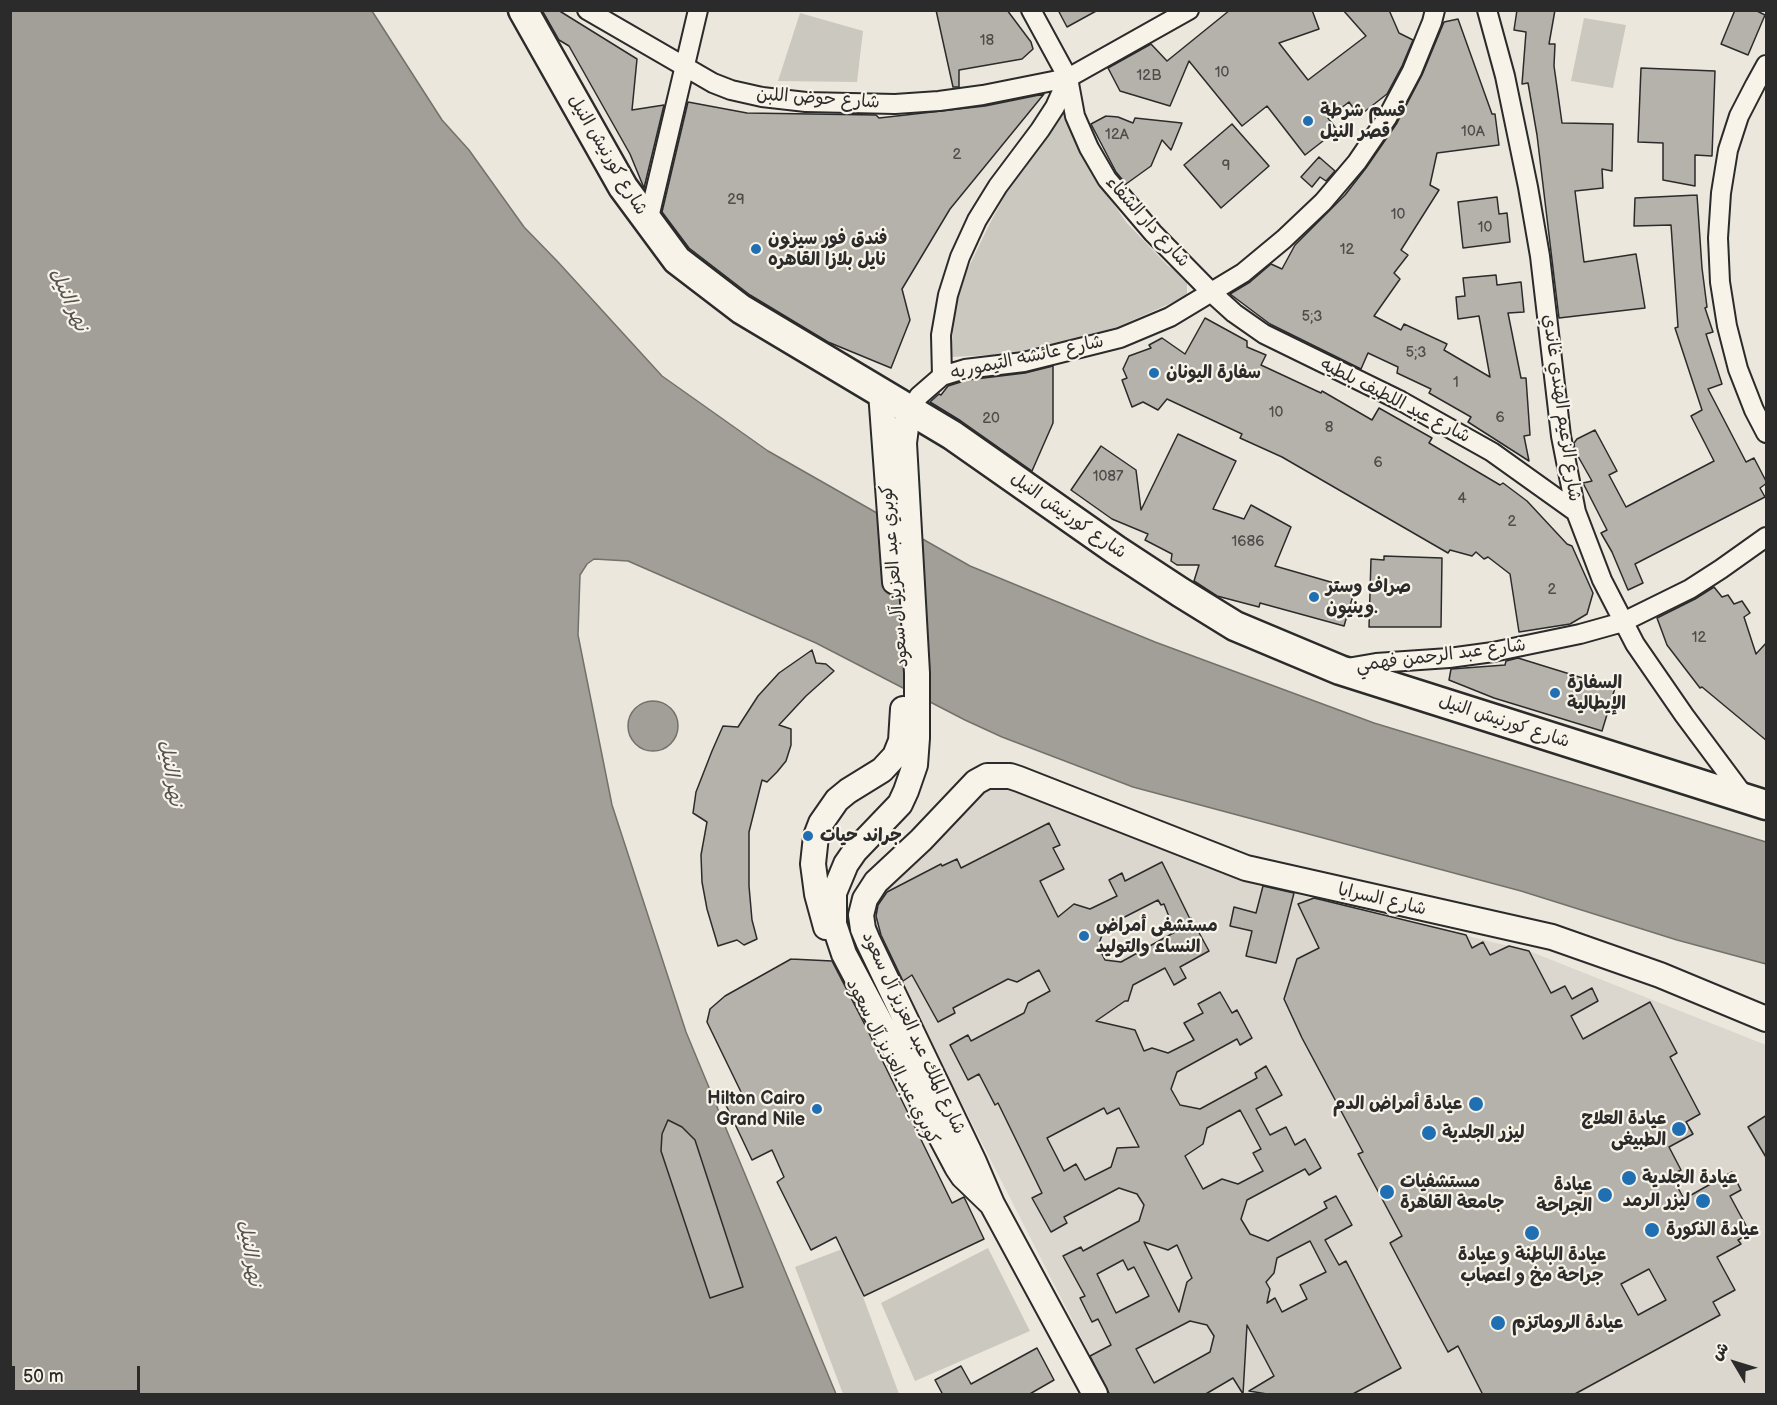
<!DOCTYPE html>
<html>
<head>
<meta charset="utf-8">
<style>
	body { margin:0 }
	#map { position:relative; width:1777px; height:1405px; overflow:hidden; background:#ebe7dd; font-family:"Balsamiq Sans","Playpen Sans Arabic",sans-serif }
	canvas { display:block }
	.frame { position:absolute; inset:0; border:12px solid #2b2b2b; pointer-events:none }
	.north { position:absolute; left:1705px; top:1333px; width:60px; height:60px; -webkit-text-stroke:4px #f7f3e8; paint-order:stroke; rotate:308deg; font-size:16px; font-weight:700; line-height:24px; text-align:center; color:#2b2b2b }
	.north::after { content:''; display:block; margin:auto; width:21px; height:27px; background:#2b2b2b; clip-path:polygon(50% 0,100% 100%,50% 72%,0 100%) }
	.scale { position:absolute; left:12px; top:1366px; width:128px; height:27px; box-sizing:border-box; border:3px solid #2b2b2b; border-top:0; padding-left:8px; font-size:18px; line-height:21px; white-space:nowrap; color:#2b2b2b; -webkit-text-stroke:4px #f7f3e8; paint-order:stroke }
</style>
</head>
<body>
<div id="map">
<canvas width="1777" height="1405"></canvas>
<div class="frame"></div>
<div class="north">ش</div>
<div class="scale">50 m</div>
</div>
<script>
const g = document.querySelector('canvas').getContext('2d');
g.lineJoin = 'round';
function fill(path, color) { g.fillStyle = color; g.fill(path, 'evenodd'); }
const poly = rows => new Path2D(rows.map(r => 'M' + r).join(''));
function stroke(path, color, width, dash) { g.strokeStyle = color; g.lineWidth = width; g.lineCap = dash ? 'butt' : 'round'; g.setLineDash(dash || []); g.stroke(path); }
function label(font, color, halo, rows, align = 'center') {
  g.font = font + ' "Balsamiq Sans","Playpen Sans Arabic",sans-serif'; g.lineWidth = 4.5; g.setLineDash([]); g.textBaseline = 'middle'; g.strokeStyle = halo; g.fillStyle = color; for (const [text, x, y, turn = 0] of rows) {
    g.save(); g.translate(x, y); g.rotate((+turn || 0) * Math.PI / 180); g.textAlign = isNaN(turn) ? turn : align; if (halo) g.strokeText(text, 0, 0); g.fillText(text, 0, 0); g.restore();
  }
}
fill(poly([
	[997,787,1014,789,1242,881,1529,951,1766,1045,1766,1394,1110,1394,900,982,872,932,868,906,981,792]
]), '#dbd7ce');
fill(poly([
	[800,13,863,31,857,82,778,81],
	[1584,18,1626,25,1613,88,1571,81],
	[1065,105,1105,191,1126,222,1167,265,1187,278,1187,296,1095,337,1032,353,951,357,955,304,961,283,989,225,1010,186,1030,159],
	[845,1248,899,1394,843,1394,795,1267],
	[988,1248,1030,1331,915,1381,881,1303]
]), '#cbc8bf');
const water = poly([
	[10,11,372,11,442,120,469,150,524,227,558,262,662,376,768,451,970,566,1155,642,1374,723,1766,842,1766,964,1677,940,1521,891,1133,787,1002,737,965,720,816,643,628,561,594,559,587,564,580,575,578,635,612,805,686,1032,836,1394,11,1394,10,11],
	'628 726a25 25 0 1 1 50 0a25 25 0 1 1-50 0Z'
]);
fill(water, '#a29f98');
stroke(water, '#72716c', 1.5);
const building = poly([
	[542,10,558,10,637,59,632,110,664,105,644,188,630,154,569,46,559,40,542,10],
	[936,10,1007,10,1031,42,1033,49,1022,59,959,70,959,87,953,87,936,10],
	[1058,10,1098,10,1067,27,1058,10],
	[1230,10,1312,10,1319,29,1279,43,1308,80,1366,36,1343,10,1389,10,1399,33,1413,40,1402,66,1387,94,1359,116,1349,102,1328,118,1337,130,1305,155,1267,106,1242,126,1189,61,1170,106,1120,91,1108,68,1151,44,1167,61,1230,10],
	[1517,10,1555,10,1549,44,1555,44,1554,66,1562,123,1613,124,1612,171,1602,169,1603,188,1575,191,1584,262,1636,254,1645,308,1559,318,1537,135,1528,83,1522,84,1526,32,1514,30,1517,10],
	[1735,10,1755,10,1765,15,1748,55,1721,44,1735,10],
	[1458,19,1492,114,1495,114,1499,145,1437,153,1430,185,1439,190,1401,250,1408,255,1394,273,1400,279,1374,316,1401,330,1404,324,1447,344,1444,350,1490,377,1479,316,1458,319,1456,297,1465,296,1463,278,1496,275,1497,285,1521,282,1524,312,1508,313,1521,378,1526,378,1530,435,1524,436,1529,461,1468,422,1471,417,1429,393,1431,389,1397,373,1398,367,1368,353,1361,369,1270,324,1230,294,1250,282,1271,264,1282,269,1295,245,1345,195,1366,168,1397,123,1422,75,1444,22,1458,19],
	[1641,68,1715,71,1712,156,1695,155,1695,186,1663,180,1663,143,1638,142,1641,68],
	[1044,94,950,209,902,289,910,320,891,368,828,342,750,295,689,248,662,212,688,102,747,113,876,115,879,118,985,106,1044,94],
	[1106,116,1118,117,1133,123,1135,118,1182,123,1171,150,1162,140,1151,166,1126,184,1116,172,1091,124,1106,116],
	[1232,124,1269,166,1221,208,1184,165,1232,124],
	[1319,157,1335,171,1326,181,1320,177,1312,187,1301,177,1319,157],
	[1697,195,1702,268,1707,307,1705,308,1713,332,1706,334,1722,384,1708,389,1746,462,1754,458,1767,483,1760,488,1765,497,1635,564,1643,583,1628,590,1612,552,1601,533,1607,530,1583,483,1592,481,1575,451,1574,443,1577,439,1595,430,1617,471,1609,475,1626,507,1714,461,1691,416,1702,410,1675,328,1678,327,1671,225,1634,226,1635,198,1697,195],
	[1497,197,1499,214,1507,213,1510,242,1463,248,1458,202,1497,197],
	[1205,318,1247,341,1247,347,1266,355,1261,365,1321,393,1322,391,1372,420,1379,408,1432,438,1429,443,1500,485,1503,483,1527,501,1567,544,1572,546,1593,593,1587,614,1570,624,1519,632,1510,574,1488,557,1484,559,1476,552,1472,556,1450,550,1448,553,1282,457,1240,438,1242,434,1167,399,1158,410,1143,402,1132,407,1122,380,1127,378,1123,369,1129,356,1151,348,1149,345,1162,338,1185,354,1205,318],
	[1053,366,1053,423,1032,471,961,421,930,402,939,394,941,395,948,386,967,380,1025,373,1053,366],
	[1178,434,1236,461,1213,509,1244,519,1251,505,1291,527,1275,566,1355,589,1344,626,1260,603,1259,607,1217,596,1194,581,1199,565,1177,565,1171,561,1172,554,1145,540,1148,534,1112,519,1071,490,1101,446,1136,470,1141,510,1178,434],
	[1384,556,1442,558,1441,627,1369,627,1371,559,1384,560,1384,556],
	[1714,587,1722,597,1728,595,1734,604,1742,601,1750,613,1744,617,1756,654,1767,642,1767,741,1702,687,1700,688,1667,645,1657,618,1695,599,1714,587],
	[812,650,816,663,826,664,834,671,806,696,779,725,791,729,791,745,786,761,777,772,767,782,762,780,749,832,749,886,752,920,757,939,744,945,737,940,718,946,707,909,702,882,701,855,707,822,693,813,696,792,712,751,723,726,738,727,758,696,779,673,812,650],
	[1518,658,1615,688,1602,731,1494,698,1449,680,1451,669,1505,665,1506,661,1518,658],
	[1049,823,1060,845,1053,848,1064,869,1040,881,1058,917,1074,904,1090,909,1117,896,1109,880,1122,873,1125,881,1162,862,1190,919,1191,918,1209,951,1180,967,1186,978,1174,985,1165,968,1133,985,1128,1001,1125,1001,1096,1021,1135,1030,1144,1051,1152,1048,1168,1053,1194,1040,1184,1023,1203,1013,1198,1004,1220,992,1232,1013,1237,1010,1252,1038,1240,1045,1237,1039,1177,1072,1171,1089,1180,1105,1200,1109,1257,1078,1255,1073,1266,1066,1282,1095,1256,1109,1270,1135,1286,1127,1295,1145,1305,1139,1321,1168,1309,1175,1305,1169,1247,1200,1241,1219,1250,1234,1268,1241,1327,1208,1324,1202,1336,1196,1352,1225,1325,1240,1339,1265,1346,1261,1401,1368,1351,1395,1273,1395,1249,1391,1274,1376,1247,1325,1243,1394,1233,1378,1204,1395,1110,1395,1090,1356,1111,1345,1098,1319,1092,1322,1080,1298,1085,1296,1063,1256,1081,1247,1083,1251,1139,1221,1144,1205,1137,1194,1119,1188,1064,1217,1067,1223,1051,1232,1032,1198,1042,1193,998,1103,995,1105,979,1074,968,1080,950,1045,968,1035,971,1041,1024,1013,1028,1003,1050,991,1039,970,1017,982,1008,979,953,1008,955,1013,938,1022,912,975,903,981,881,935,876,916,878,905,887,892,941,864,942,866,957,859,961,868,1049,823],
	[1158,900,1161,905,1164,904,1175,932,1121,962,1105,960,1098,946,1105,927,1158,900],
	[1104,1108,1107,1114,1119,1108,1139,1147,1117,1148,1111,1167,1085,1180,1076,1164,1064,1171,1047,1138,1104,1108],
	[1240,1110,1261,1149,1253,1153,1263,1171,1238,1184,1222,1179,1203,1189,1185,1156,1203,1144,1207,1128,1240,1110],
	[1310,1241,1326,1272,1300,1285,1307,1299,1282,1312,1275,1298,1267,1303,1270,1289,1266,1282,1274,1273,1277,1258,1310,1241],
	[1144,1242,1168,1250,1177,1245,1192,1278,1187,1282,1179,1312,1144,1242],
	[1123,1260,1128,1270,1134,1267,1149,1296,1116,1313,1097,1274,1123,1260],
	[1190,1321,1207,1325,1214,1336,1210,1352,1154,1383,1136,1349,1190,1321],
	[1263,886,1294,893,1276,963,1246,956,1252,931,1230,926,1234,907,1256,913,1263,886],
	[1314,898,1466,935,1472,948,1483,942,1490,955,1509,946,1529,951,1551,993,1565,986,1572,999,1592,988,1598,1001,1571,1016,1583,1039,1650,1002,1677,1053,1670,1057,1700,1114,1686,1122,1693,1134,1669,1147,1681,1170,1671,1175,1684,1199,1732,1172,1741,1190,1730,1196,1750,1233,1738,1240,1741,1244,1717,1257,1735,1290,1713,1302,1720,1315,1573,1395,1483,1395,1458,1346,1448,1352,1390,1243,1402,1236,1358,1154,1363,1152,1302,1038,1284,999,1297,959,1319,948,1298,904,1314,898],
	[1649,1269,1666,1300,1638,1315,1621,1284,1649,1269],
	[791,959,832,961,866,1027,952,1203,964,1197,984,1239,864,1296,836,1237,811,1250,777,1182,784,1177,772,1150,752,1160,725,1103,742,1094,707,1022,710,1009,725,996,791,959],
	[1767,1115,1767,1159,1748,1127,1767,1115],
	[668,1120,682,1127,695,1140,743,1287,710,1298,661,1151,662,1134,668,1120],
	[1037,1348,1054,1380,1028,1395,943,1395,935,1380,961,1366,971,1384,1037,1348]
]);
fill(building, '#b5b2ab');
stroke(building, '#2b2b2b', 1.5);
const minor = poly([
	[587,10,713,83,731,90,762,97,806,102,895,104,939,101,983,95,1068,78],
	[1031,10,1068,78,1075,116,1089,148,1107,179,1153,233,1212,293,1234,313,1264,334,1401,401,1492,452,1576,512],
	[1487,10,1505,76,1528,187,1540,256,1561,436,1576,512,1602,580,1635,644,1684,715,1745,797],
	[1766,65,1755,85,1739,116,1728,150,1721,193,1718,238,1720,282,1727,326,1738,369,1754,410,1766,433],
	[648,222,698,10],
	[942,376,941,335,948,295,960,257,977,220,998,186,1040,130,1055,107,1068,78,1189,10],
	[911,409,919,396,942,376,965,369,1024,362,1120,338,1170,317,1243,273,1284,239,1323,202,1357,162,1387,118,1412,71,1432,22,1435,10],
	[1347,668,1376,663,1449,658,1493,652,1580,634,1623,622,1690,589,1721,569,1766,537]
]);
const secondary = poly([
	[881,392,895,582],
	[911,409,907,420,904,443,917,673,917,738,915,765,906,791,900,804,855,851,846,864,834,893,834,924,844,954,957,1167,963,1176,992,1204,1095,1394],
	[826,927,817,894,813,864,816,836,821,823,837,800,848,791,882,770,895,756,901,741,903,709],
	[992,1204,974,1162,868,941,863,929,861,915,865,899,876,882,921,840,976,782,987,776,1010,776,1019,779,1246,868,1552,937,1660,975,1766,1019]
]);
const trunk = poly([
	[523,10,623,187,677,260,741,309,952,435,1116,550,1180,592,1235,626,1340,670,1766,805]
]);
stroke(minor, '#2b2b2b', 22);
stroke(secondary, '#2b2b2b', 28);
stroke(trunk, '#2b2b2b', 33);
stroke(minor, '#f7f3e8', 18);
stroke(secondary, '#f7f3e8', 24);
stroke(trunk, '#f7f3e8', 28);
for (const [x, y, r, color] of [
	[1308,121,6,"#1f6fb2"],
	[756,249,6,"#1f6fb2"],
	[1154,373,6,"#1f6fb2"],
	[1314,597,6,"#1f6fb2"],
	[1555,693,6,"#1f6fb2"],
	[808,836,6,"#1f6fb2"],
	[1084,936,6,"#1f6fb2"],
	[1476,1104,8,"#1f6fb2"],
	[817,1109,6,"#1f6fb2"],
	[1679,1129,8,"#1f6fb2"],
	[1429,1133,8,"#1f6fb2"],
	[1629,1178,8,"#1f6fb2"],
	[1387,1192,8,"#1f6fb2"],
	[1605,1195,8,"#1f6fb2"],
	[1703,1201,8,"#1f6fb2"],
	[1652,1230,8,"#1f6fb2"],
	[1532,1233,8,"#1f6fb2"],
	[1498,1323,8,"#1f6fb2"]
]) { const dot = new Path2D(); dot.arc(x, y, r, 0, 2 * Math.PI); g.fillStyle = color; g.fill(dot); stroke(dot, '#f7f3e8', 2); }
label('15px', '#4e4d4b', null, [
	["18",987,41],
	["10",1222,73],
	["12B",1149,76],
	["10A",1473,132],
	["12A",1117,135],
	["2",957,155],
	["9",1226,166],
	["29",736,200],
	["10",1398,215],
	["10",1485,228],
	["12",1347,250],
	["5;3",1312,317],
	["5;3",1416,353],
	["1",1456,383],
	["10",1276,413],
	["6",1500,418],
	["20",991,419],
	["8",1329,428],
	["6",1378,463],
	["1087",1108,477],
	["4",1462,499],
	["2",1512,522],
	["1686",1248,542],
	["2",1552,590],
	["12",1699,638]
]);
label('18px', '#2b2b2b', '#f7f3e8', [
	["شارع حوض اللبن",818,99,4],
	["شارع كورنيش النيل",607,155,59],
	["شارع دار الشفاء",1147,222,48],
	["شارع عائشه التيموريه",1027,358,-12],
	["شارع عبد اللطيف بلطيه",1395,401,27],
	["شارع الزعيم الهندي غاندي",1561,408,82],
	["شارع كورنيش النيل",1068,516,35],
	["كوبري عبد العزيز آل سعود",895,576,-95],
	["شارع عبد الرحمن فهمي",1441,656,-7],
	["شارع كورنيش النيل",1504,722,18],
	["شارع السرايا",1382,900,13],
	["شارع الملك عبد العزيز آل سعود",913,1033,65],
	["كوبري عبد العزيز آل سعود",892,1062,63]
]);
label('bold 18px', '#2b2b2b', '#f7f3e8', [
	["قسم شرطة",1320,111],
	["قصر النيل",1320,132],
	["فندق فور سيزون",768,239],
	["نايل بلازا القاهره",768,260],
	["سفارة اليونان",1166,373],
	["صراف وستر",1326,587],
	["وينيون.",1326,608],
	["السفارة",1567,683],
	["الإيطالية",1567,704],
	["جراند حيات",820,836],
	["مستشفى أمراض",1096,926],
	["النساء والتوليد",1096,947],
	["Hilton Cairo",805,1099,"right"],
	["Grand Nile",805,1120,"right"],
	["عيادة أمراض الدم",1462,1104,"right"],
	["عيادة العلاج",1666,1119,"right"],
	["الطبيغى",1666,1140,"right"],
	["ليزر الجلدية",1442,1133],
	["عيادة الجلدية",1642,1178],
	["مستشفيات",1400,1182],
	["جامعة القاهرة",1400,1203],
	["عيادة",1592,1185,"right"],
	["الجراحة",1592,1206,"right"],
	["ليزر الرمد",1690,1201,"right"],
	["عيادة الذكورة",1666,1230],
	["عيادة الباطنة و عيادة",1532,1255,"center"],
	["جراحة مخ و اعصاب",1532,1276,"center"],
	["عيادة الروماتزم",1512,1323]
], 'left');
label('italic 20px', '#555451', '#f7f3e8', [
	["نهر النيل",68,300,66],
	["نهر النيل",170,773,81],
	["نهر النيل",249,1253,81]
]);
</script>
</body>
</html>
